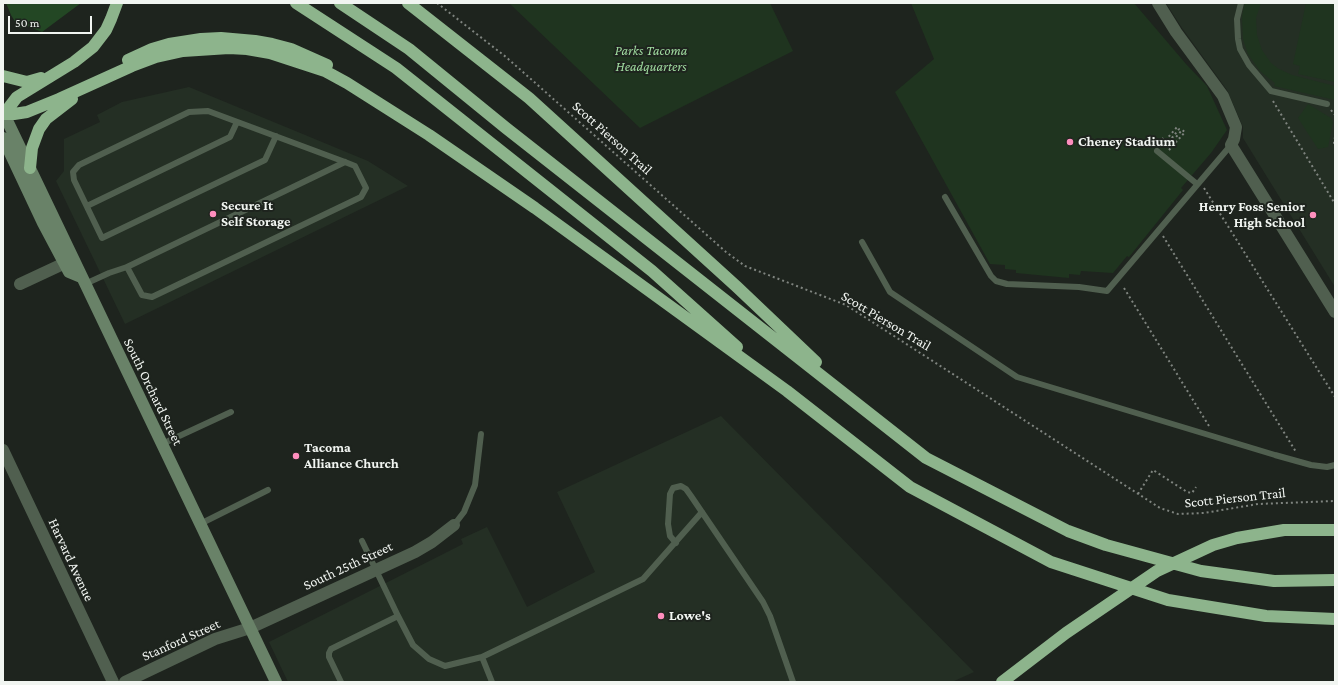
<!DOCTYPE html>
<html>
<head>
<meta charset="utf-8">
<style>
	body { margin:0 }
	#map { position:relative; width:1338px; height:685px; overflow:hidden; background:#1e241e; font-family:"Crimson Pro",serif }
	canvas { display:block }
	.frame { position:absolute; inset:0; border:4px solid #f1f5f1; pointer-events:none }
	.scale { position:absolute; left:8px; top:16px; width:84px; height:18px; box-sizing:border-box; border:2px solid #f1f5f1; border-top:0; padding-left:5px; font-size:12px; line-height:14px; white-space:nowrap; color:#f1f5f1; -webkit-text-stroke:3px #1e241e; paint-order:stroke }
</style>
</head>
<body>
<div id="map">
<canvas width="1338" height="685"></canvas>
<div class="frame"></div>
<div class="scale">50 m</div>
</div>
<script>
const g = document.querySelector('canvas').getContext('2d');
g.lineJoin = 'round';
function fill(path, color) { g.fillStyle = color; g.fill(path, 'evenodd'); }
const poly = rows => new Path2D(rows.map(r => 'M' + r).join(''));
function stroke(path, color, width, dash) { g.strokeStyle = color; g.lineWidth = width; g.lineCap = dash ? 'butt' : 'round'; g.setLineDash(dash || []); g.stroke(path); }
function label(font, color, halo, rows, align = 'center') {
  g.font = font + ' "Crimson Pro",serif'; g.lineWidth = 4; g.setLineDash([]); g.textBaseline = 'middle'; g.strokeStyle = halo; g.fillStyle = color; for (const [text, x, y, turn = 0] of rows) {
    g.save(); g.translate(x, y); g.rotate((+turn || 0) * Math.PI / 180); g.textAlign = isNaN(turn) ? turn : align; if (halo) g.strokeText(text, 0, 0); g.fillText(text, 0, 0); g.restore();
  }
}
fill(poly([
	[1166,3,1335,3,1335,287,1243,138,1243,127,1227,90,1182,28],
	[189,87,368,161,408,186,125,324,56,181,64,171,64,139,100,122,97,115,122,102],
	[721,416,974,672,952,682,288,682,269,642,463,544,461,539,487,527,527,607,595,572,557,492]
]), '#242f24');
fill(poly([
	[509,3,770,3,793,51,640,128],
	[911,3,1134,3,1186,64,1207,86,1227,130,1211,153,1181,188,1183,190,1129,257,1127,256,1113,273,1081,271,1080,275,1069,274,1069,278,1016,273,1016,270,1005,269,1005,265,990,264,895,92,934,59],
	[1245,3,1261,3,1256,18,1257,35,1262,50,1271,63,1279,69,1292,75,1335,86,1335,100,1274,86,1275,83,1260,71,1248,54,1243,39,1242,16],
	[1306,3,1335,3,1335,82,1298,74,1300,66,1293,64],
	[1308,104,1331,118,1333,122,1328,147,1318,149,1298,118]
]), '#1f341f');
fill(poly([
	[6,3,81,3,42,32,27,26,19,28,11,15]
]), '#234724');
stroke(poly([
	[437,3,506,57,726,252,745,266,846,305,1160,508,1178,514,1204,513,1258,504,1335,501],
	[1273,101,1335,204],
	[1331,110,1335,115],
	[1335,137,1334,143,1335,143],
	[1162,138,1165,141,1177,127,1179,129,1168,143,1170,144,1182,130],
	[1169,150,1185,132,1182,130],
	[1204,188,1335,397],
	[1163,236,1296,452],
	[1124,288,1209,426],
	[1138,494,1153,470,1187,492,1192,493,1196,487]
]), '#7f847f', 2, [2, 3]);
stroke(poly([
	[1241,3,1237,19,1238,39,1240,49,1249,65,1271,91,1327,104],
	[1157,151,1197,184],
	[945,197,991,276,996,281,1007,284,1079,287,1107,291,1231,145],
	[87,206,230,137,237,122],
	[862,242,890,292,1017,377,1275,455,1311,465,1327,467,1335,465],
	[127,267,142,295,152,297,361,197,366,188,355,166,345,162,208,111,189,112,79,165,73,172,74,180,102,238,265,160,276,136],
	[85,284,109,273,127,267,345,162],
	[162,444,231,412],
	[200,524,268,490],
	[454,525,464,512,475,485,481,434],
	[362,541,398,616,413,645,429,659,445,666,482,657,643,579,702,512],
	[676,543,670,536,668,524,670,494,673,488,681,486,686,489,691,496,763,602,770,616,793,682],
	[482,657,492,682],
	[341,682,329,657,329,653,331,649,398,616]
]), '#505f4f', 6);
stroke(poly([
	[1158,3,1176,32,1223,96,1236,127,1234,139,1231,145,1335,312],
	[20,284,65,263],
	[3,450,113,682],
	[125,682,215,639,250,628,415,552,432,542,454,525]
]), '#505f4f', 12);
stroke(poly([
	[4,114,276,682],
	[3,138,43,223,69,272,81,277]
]), '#698268', 12);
stroke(poly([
	[117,3,111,19,106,30,93,47,74,62,17,97,4,114,14,114,27,112,59,99,132,66,156,57,183,51,229,48,247,49,270,53,325,71,347,83,429,135,535,208,787,391,910,487,1051,562,1168,600,1266,616,1335,619],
	[296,3,396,68,652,271,737,347],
	[340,3,409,49,506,128,926,458,1068,531,1106,545,1201,571,1274,581,1335,580],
	[408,3,529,98,737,287,816,362],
	[128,60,152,49,169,44,201,39,221,38,255,41,272,44,291,49,327,65],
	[3,76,27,82,41,78],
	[30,168,32,148,39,129,46,119,72,99],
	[1002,682,1066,633,1157,571,1213,545,1237,538,1284,530,1335,530]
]), '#8db48c', 12);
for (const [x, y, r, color] of [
	[1070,142,4,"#fe8ebd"],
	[213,214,4,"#fe8ebd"],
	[1313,215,4,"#fe8ebd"],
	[296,456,4,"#fe8ebd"],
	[661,616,4,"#fe8ebd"]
]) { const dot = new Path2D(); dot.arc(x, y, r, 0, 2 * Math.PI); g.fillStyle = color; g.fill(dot); stroke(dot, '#1e241e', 1.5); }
label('italic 14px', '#9fda9f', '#1e241e', [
	["Parks Tacoma",651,51],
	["Headquarters",651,67]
]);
label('14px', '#f1f5f1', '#1e241e', [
	["Scott Pierson Trail",612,138,42],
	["Scott Pierson Trail",886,321,31],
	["South Orchard Street",153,392,64],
	["Scott Pierson Trail",1235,498,-6],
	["Harvard Avenue",71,560,65],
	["South 25th Street",348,566,-25],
	["Stanford Street",181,640,-24]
]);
label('bold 14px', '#f1f5f1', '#1e241e', [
	["Cheney Stadium",1078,142],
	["Secure It",221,206],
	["Self Storage",221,222],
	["Henry Foss Senior",1305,207,"right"],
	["High School",1305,223,"right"],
	["Tacoma",304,448],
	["Alliance Church",304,464],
	["Lowe's",669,616]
], 'left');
</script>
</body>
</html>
